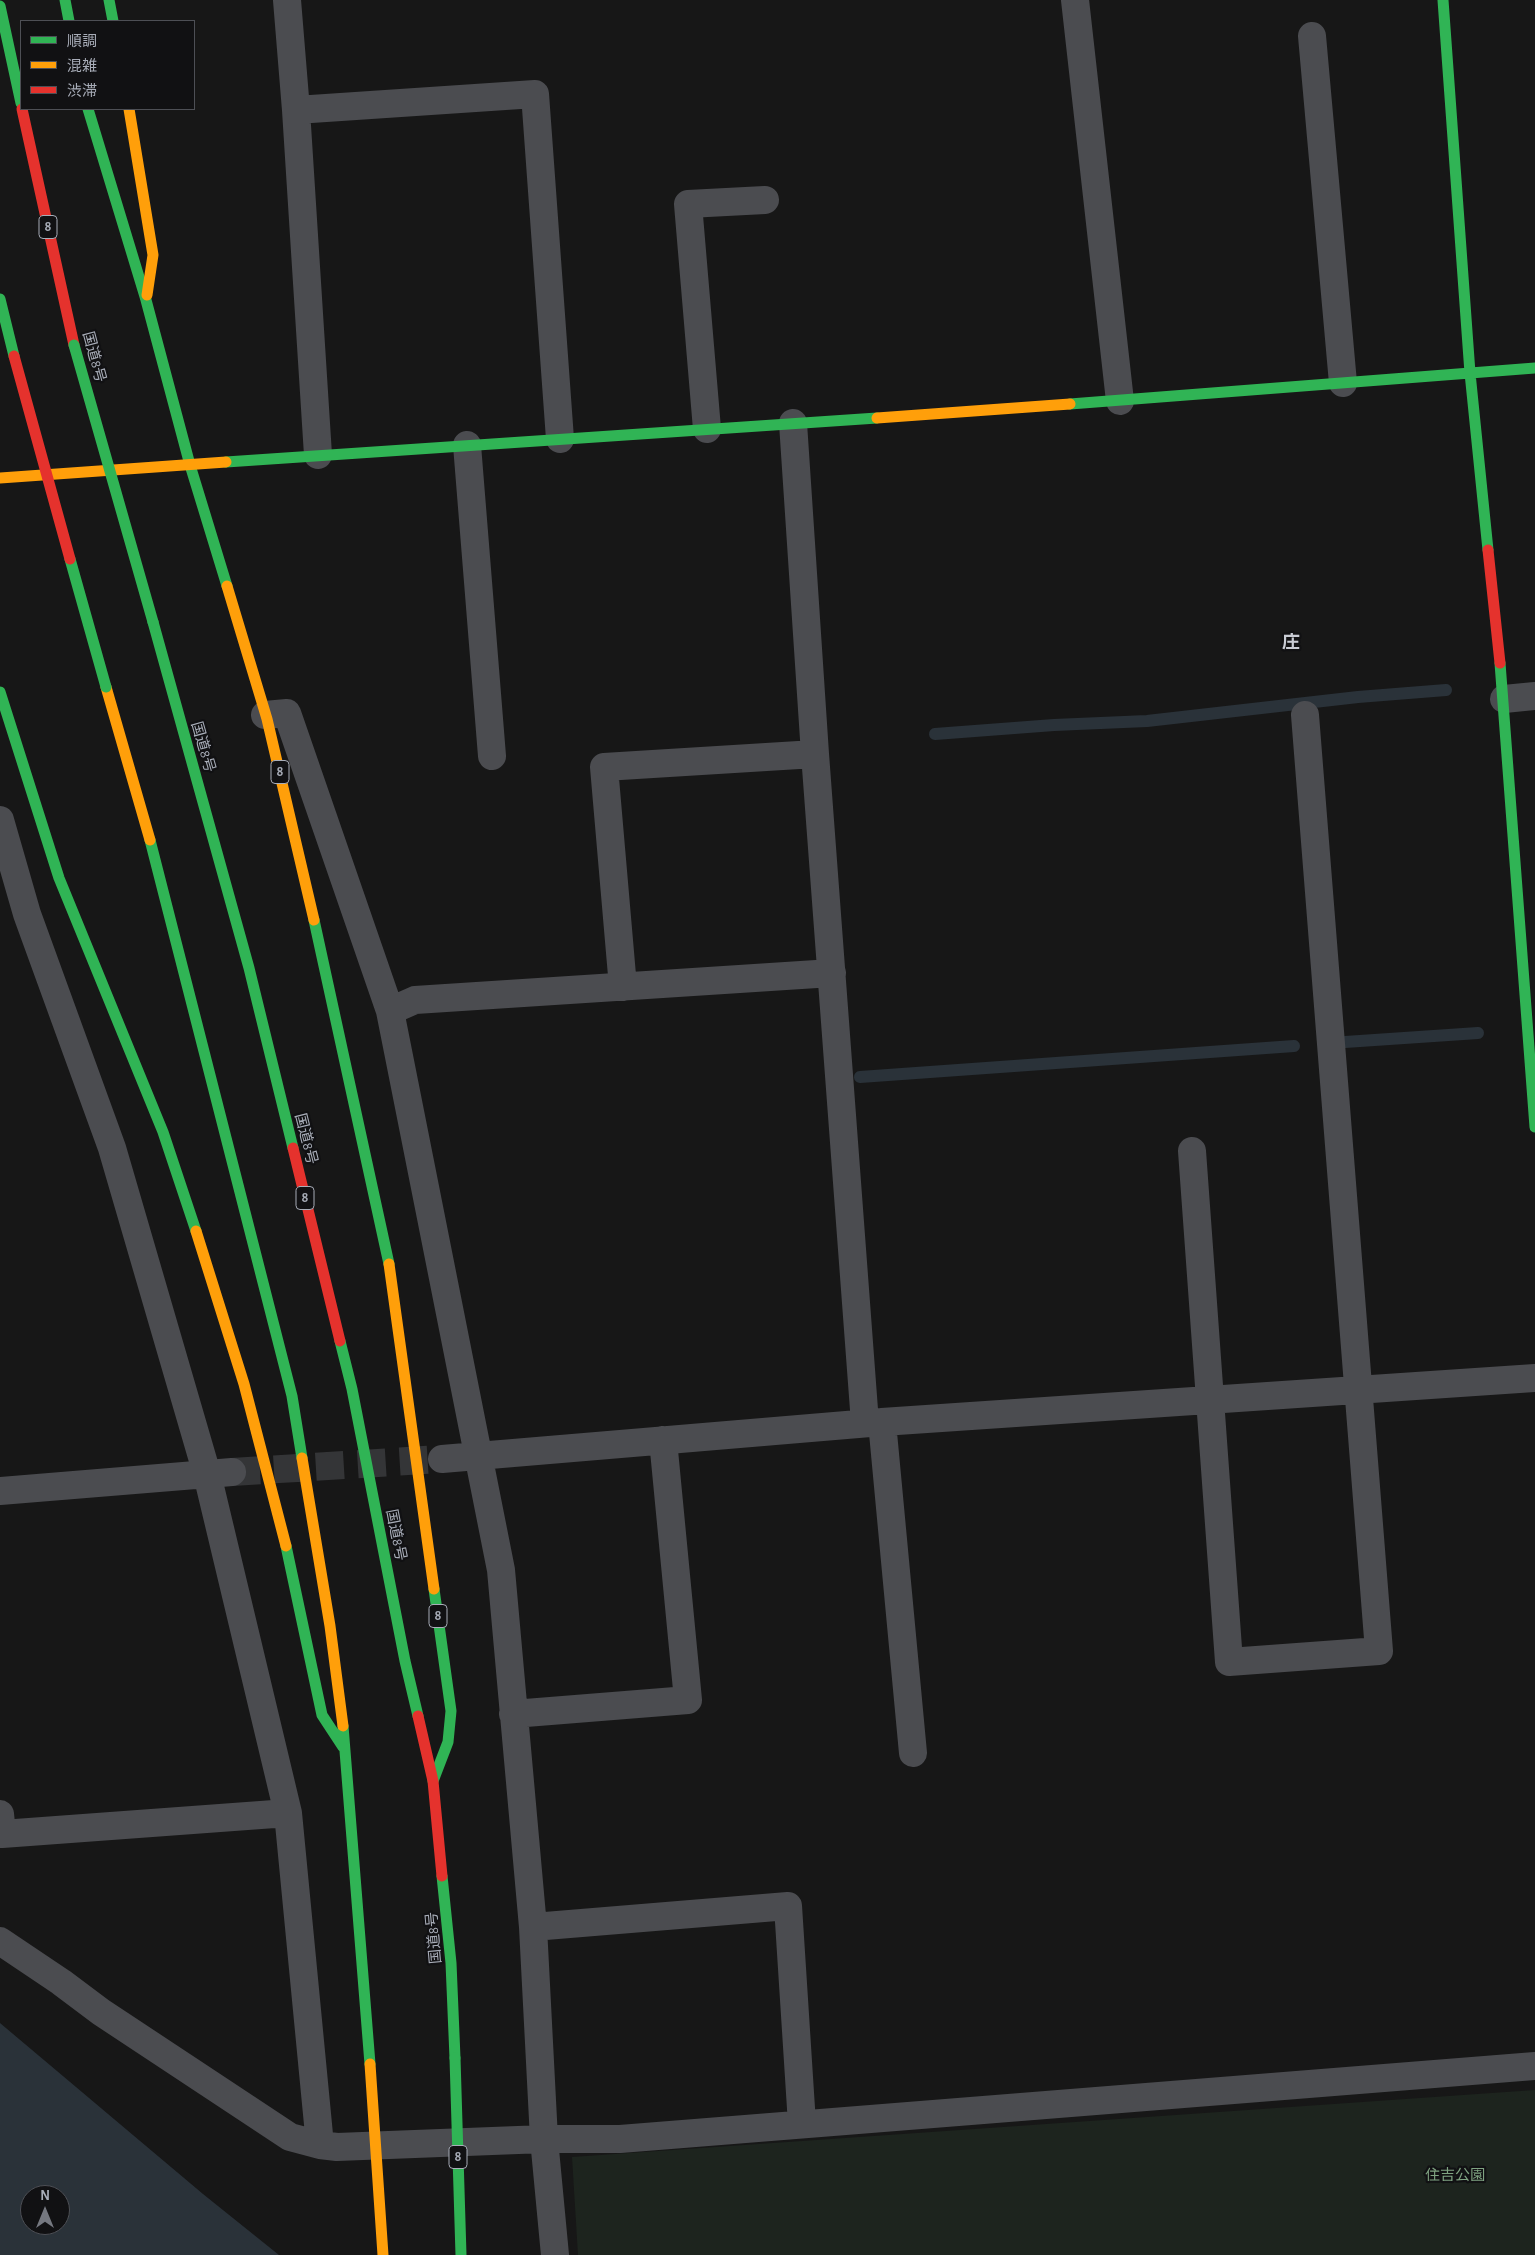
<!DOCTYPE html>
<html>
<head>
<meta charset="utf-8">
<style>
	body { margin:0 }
	#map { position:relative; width:1535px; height:2255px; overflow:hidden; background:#171717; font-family:"Alegreya Sans","Noto Sans JP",sans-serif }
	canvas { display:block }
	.legend { position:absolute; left:20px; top:20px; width:175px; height:90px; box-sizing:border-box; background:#111113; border:1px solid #4d4f55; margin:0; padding:6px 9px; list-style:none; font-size:15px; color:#a8adb8 }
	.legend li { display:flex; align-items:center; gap:10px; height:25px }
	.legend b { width:25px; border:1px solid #4d4f55 }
	.north { position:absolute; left:20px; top:2185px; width:50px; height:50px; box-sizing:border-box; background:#111113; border:1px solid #4d4f55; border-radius:50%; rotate:0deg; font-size:14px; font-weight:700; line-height:20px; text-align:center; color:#a8adb8 }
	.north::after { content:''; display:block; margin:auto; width:18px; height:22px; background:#757880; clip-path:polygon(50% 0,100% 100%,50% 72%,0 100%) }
</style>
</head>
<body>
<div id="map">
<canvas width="1535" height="2255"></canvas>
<ul class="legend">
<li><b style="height:6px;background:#30b455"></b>順調</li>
<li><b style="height:6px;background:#ff9f0a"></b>混雑</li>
<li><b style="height:6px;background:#e5322d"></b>渋滞</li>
</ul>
<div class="north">N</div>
</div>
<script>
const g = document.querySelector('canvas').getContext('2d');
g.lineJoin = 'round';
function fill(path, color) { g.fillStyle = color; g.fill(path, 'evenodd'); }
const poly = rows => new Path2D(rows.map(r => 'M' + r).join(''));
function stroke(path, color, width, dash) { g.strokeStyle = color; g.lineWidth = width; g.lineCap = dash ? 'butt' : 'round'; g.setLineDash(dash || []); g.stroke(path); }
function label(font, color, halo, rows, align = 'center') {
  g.font = font + ' "Alegreya Sans","Noto Sans JP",sans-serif'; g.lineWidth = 4.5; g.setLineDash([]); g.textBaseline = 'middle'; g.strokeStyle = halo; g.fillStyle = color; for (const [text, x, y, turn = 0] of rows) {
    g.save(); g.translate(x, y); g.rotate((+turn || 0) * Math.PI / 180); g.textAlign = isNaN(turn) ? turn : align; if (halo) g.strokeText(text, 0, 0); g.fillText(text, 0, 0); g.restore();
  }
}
fill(poly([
	[1535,2090,1535,2255,578,2255,572,2157]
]), '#1d241e');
fill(poly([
	[0,2023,203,2194,279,2255,0,2255],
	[30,2195,60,2195,60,2225,30,2225]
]), '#2a3239');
stroke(poly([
	[935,734,1054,725,1147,721,1358,697,1446,690],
	[1345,1042,1478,1033],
	[860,1077,1294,1046]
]), '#2a3239', 12);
stroke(poly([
	[232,1472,441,1459]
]), '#343537', 28, [28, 14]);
stroke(poly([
	[287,0,296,110,318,455],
	[1075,0,1120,401],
	[1312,36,1343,383],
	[296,110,535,94,560,439],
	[793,423,815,754,865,1423],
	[707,429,688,204,765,200],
	[467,445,492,756],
	[1504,699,1535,696],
	[265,715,287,713,390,1011,501,1570,533,1927,544,2139,555,2255],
	[0,820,27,914,112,1148,207,1474,288,1813,320,2145],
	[623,987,604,767,815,754],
	[390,1011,415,1000,832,973],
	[1192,1151,1229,1662,1379,1651,1305,715],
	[882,1422,913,1753],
	[442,1459,882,1422,1535,1378],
	[0,1491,232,1472],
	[513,1714,688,1700,663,1440],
	[0,1814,2,1834,288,1813],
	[533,1927,788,1906,802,2124],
	[0,1941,61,1982,101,2012,290,2137,320,2145,337,2147,544,2139,620,2139,1535,2066]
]), '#4b4c50', 28);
stroke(poly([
	[65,0,69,21],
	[109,0,113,21],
	[1443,0,1470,373,1488,550],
	[0,6,21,103],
	[88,109,146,300,190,465,227,586],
	[0,299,14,356],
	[1070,404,1535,368],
	[226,462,877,418],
	[153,622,249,968,293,1148],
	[1500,663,1535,1127],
	[0,692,59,878,163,1132,196,1231],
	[150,840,292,1396,302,1458],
	[314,920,389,1264],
	[340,1341,352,1389,405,1661,418,1716],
	[286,1546,322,1715,343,1747],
	[343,1726,370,2064],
	[433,1781,448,1742,451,1711,434,1589],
	[442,1876,451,1963,455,2058]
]), '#30b455', 11);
stroke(poly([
	[129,109,153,255,147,295],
	[877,418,1070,404],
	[0,478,226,462],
	[227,586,267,719,314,920],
	[106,687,150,840],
	[196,1231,244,1384,286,1546],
	[389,1264,434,1589],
	[302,1458,330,1626,343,1726]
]), '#ff9f0a', 11);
stroke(poly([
	[22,109,74,345],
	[1488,550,1500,663],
	[293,1148,340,1341],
	[418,1716,433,1781,442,1876]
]), '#e5322d', 11);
stroke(poly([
	[74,345,153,622],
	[70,559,106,687],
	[455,2058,461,2255]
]), '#30b455', 11);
stroke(poly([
	[370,2064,383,2255]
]), '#ff9f0a', 11);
stroke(poly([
	[14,356,70,559]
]), '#e5322d', 11);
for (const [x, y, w] of [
	[48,227,18],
	[280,772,18],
	[305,1198,18],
	[438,1616,18],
	[458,2157,18]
]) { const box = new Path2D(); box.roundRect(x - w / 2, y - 11.5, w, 23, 4); g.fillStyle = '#111113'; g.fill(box); stroke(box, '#a8adb8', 1); }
label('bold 14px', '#a8adb8', null, [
	["8",48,227],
	["8",280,772],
	["8",305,1198],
	["8",438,1616],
	["8",458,2157]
]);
label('15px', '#a8adb8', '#111113', [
	["国道8号",94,357,75],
	["国道8号",203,747,74],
	["国道8号",306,1139,76],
	["国道8号",396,1535,79],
	["国道8号",434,1938,-95]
]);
label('15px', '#7fa381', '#111113', [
	["住吉公園",1455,2175]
]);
label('bold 18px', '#c9ccd4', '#111113', [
	["庄",1291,643]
]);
</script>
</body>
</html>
